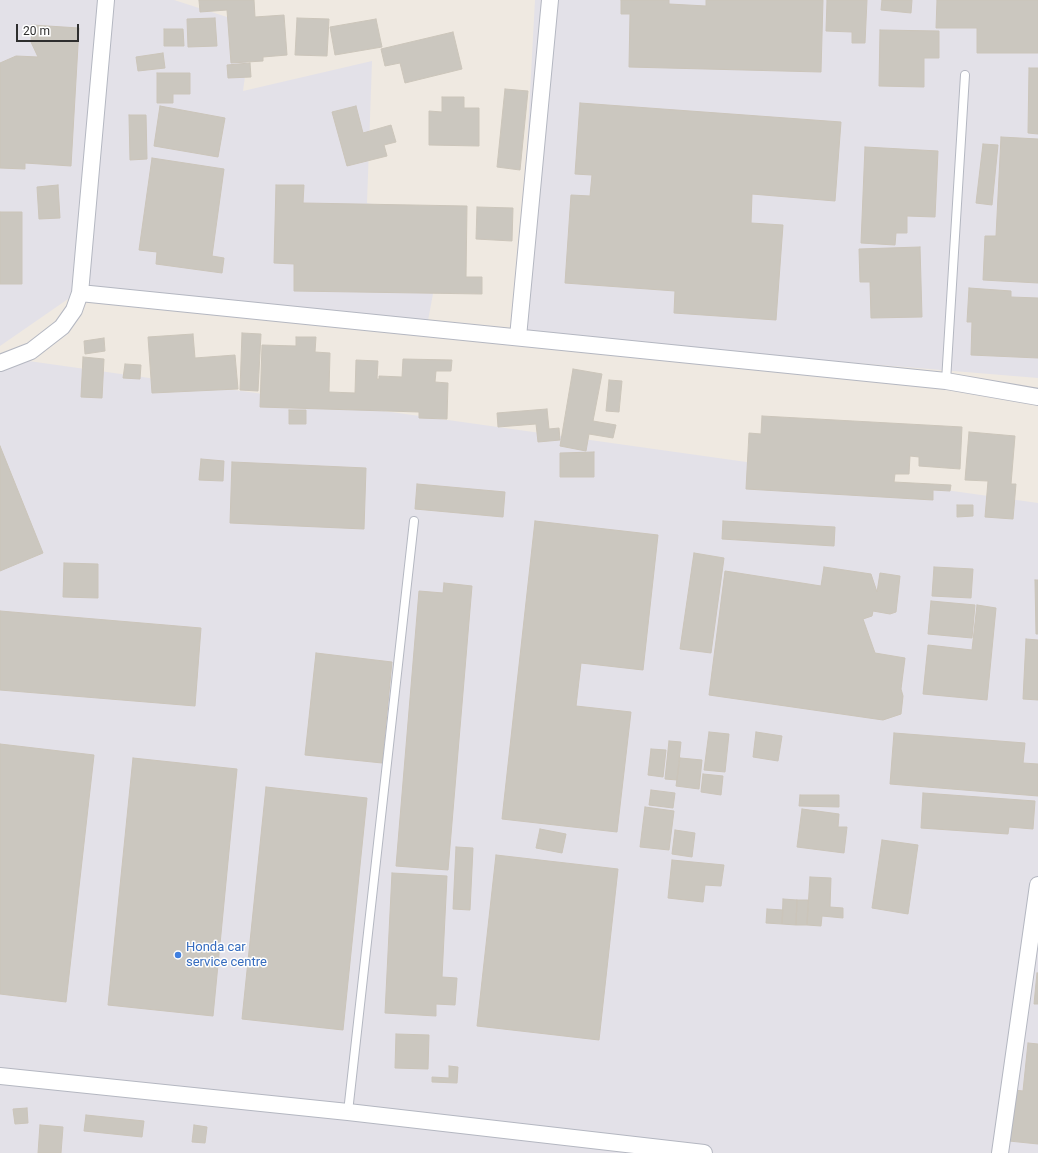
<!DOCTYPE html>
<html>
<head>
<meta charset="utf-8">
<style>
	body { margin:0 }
	#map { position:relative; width:1038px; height:1153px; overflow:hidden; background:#efe9e1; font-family:Roboto,sans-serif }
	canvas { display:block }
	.scale { position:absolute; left:16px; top:24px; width:63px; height:18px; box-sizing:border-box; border:2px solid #2e2e2e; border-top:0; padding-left:5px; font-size:12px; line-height:14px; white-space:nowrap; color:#2e2e2e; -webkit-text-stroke:3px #fff; paint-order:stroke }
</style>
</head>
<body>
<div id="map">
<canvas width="1038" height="1153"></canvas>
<div class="scale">20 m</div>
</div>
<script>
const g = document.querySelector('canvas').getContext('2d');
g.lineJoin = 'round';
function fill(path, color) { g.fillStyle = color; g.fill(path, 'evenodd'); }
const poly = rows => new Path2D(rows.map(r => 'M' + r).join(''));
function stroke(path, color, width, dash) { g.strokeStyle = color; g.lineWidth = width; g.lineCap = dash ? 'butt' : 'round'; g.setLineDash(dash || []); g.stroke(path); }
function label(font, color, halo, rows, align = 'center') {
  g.font = font + ' Roboto,sans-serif'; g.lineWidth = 3; g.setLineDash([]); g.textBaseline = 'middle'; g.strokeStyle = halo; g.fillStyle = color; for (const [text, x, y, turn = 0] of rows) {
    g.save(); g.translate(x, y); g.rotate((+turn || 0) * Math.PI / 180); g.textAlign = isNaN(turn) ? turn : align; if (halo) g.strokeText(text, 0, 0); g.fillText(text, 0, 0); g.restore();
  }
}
fill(poly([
	[0,0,174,0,252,25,243,91,372,61,367,203,447,218,427,326,81,290,0,346],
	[535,0,1038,0,1038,378,517,335],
	[0,357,1038,503,1038,1153,0,1153]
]), '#e3e1e8');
const building = poly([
	[199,0,254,0,255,17,284,15,287,55,263,57,263,61,231,63,227,10,200,12,199,0],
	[621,0,669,0,669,4,706,6,706,0,823,0,821,72,629,67,630,14,621,14,621,0],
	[827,0,867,0,865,43,852,43,852,32,826,31,827,0],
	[882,0,912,0,911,13,881,10,882,0],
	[937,0,1038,0,1038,53,977,53,977,28,936,28,937,0],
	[215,18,217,46,188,47,187,19,215,18],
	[297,18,329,19,327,56,295,55,297,18],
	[376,19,382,47,335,55,330,27,376,19],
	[32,25,79,28,71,166,25,163,25,169,0,168,0,63,16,56,38,57,31,42,32,25],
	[164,29,183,29,184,46,164,46,164,29],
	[880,30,939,31,939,58,924,58,924,87,879,86,880,30],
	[453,32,462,69,405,83,400,63,385,66,381,49,453,32],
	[163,53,165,68,138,71,136,57,163,53],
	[250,63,251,77,228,78,227,65,250,63],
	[1029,68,1038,68,1038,134,1028,133,1029,68],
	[157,73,190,73,190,94,173,94,173,103,157,103,157,73],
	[505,89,528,91,520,170,497,167,505,89],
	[442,97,464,97,464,108,479,108,479,146,429,145,429,111,442,112,442,97],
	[580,103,841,122,835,201,752,194,751,223,783,225,776,320,674,313,675,291,565,283,571,195,590,196,592,175,575,174,580,103],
	[160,106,225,118,218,157,154,146,160,106],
	[356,106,363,133,391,125,396,142,384,145,387,156,347,166,332,112,356,106],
	[129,115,146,115,147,159,130,160,129,115],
	[1001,137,1038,139,1038,283,983,280,985,236,996,236,1001,137],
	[983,144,998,145,992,205,976,203,983,144],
	[865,147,938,151,935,217,907,216,907,233,896,233,895,245,861,243,865,147],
	[152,158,224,169,212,256,224,258,222,273,156,264,157,252,139,250,152,158],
	[58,185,60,218,39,219,37,187,58,185],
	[276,185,304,185,303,203,467,206,466,277,482,277,482,294,294,291,294,264,274,263,276,185],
	[477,207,513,208,512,241,476,239,477,207],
	[0,212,22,212,22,284,0,284,0,212],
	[920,247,922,317,871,318,870,282,860,282,859,249,920,247],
	[969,288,1011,291,1011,297,1038,298,1038,358,971,355,972,322,967,322,969,288],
	[242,333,261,334,258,391,240,390,242,333],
	[193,334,195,358,235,355,238,389,152,393,148,337,193,334],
	[296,337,316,337,315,352,330,353,329,392,355,393,356,360,378,361,377,379,379,379,379,376,402,377,403,359,452,360,451,371,436,371,435,382,448,383,447,419,419,418,419,412,260,407,262,345,296,346,296,337],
	[104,338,105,351,85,354,84,341,104,338],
	[83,357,104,359,102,398,81,397,83,357],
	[125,364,141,365,140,379,123,378,125,364],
	[573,369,602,374,593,421,616,425,613,438,589,434,586,451,560,446,573,369],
	[609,380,622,381,619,412,606,411,609,380],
	[547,409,549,429,559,428,560,440,538,442,536,424,498,427,497,413,547,409],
	[289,410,306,410,306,424,289,424,289,410],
	[762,416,962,427,960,469,919,466,919,457,910,456,909,474,895,474,894,482,951,485,950,491,933,490,933,500,746,489,749,433,761,434,762,416],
	[969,432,1015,436,1011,484,1016,484,1013,519,985,517,988,481,965,480,969,432],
	[0,446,43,553,0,571,0,446],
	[594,452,594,477,560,477,560,453,594,452],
	[201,459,224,461,223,481,199,480,201,459],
	[232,462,366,468,364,529,230,523,232,462],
	[417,484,505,492,503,517,415,509,417,484],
	[957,505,973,505,973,516,957,517,957,505],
	[535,521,658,535,643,670,581,663,576,706,631,712,617,832,502,819,535,521],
	[723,521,835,527,834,546,722,539,723,521],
	[694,553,724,558,711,653,680,649,694,553],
	[64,563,98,564,98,598,63,597,64,563],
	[824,567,871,574,877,592,880,573,900,576,896,612,890,614,873,611,872,616,863,619,875,653,905,658,901,689,903,696,901,714,883,720,709,695,725,571,821,586,824,567],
	[934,567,973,569,971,598,932,596,934,567],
	[1035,580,1038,580,1038,634,1036,634,1035,580],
	[444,583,472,586,448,870,396,866,419,591,443,593,444,583],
	[931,601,975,605,972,638,928,634,931,601],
	[977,605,996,608,987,700,923,694,928,645,972,650,977,605],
	[0,611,201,628,195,706,0,690,0,611],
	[1026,639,1038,640,1038,700,1023,699,1026,639],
	[316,653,392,662,382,763,305,755,316,653],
	[709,732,729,734,725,772,704,770,709,732],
	[756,732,782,736,778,761,753,757,756,732],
	[894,733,1025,743,1023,763,1038,764,1038,796,890,784,894,733],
	[669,741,681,742,677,780,665,779,669,741],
	[0,744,94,755,66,1002,0,994,0,744],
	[651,749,666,750,663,777,648,775,651,749],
	[133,758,237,769,213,1016,108,1005,133,758],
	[680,758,702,760,699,789,676,786,680,758],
	[703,774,723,776,721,795,701,792,703,774],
	[266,787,367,798,343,1030,242,1019,266,787],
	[651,790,675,793,673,808,649,805,651,790],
	[923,793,1035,801,1033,829,1009,827,1008,834,921,828,923,793],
	[800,795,839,795,839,807,799,806,800,795],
	[645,807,674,811,669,850,640,847,645,807],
	[802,809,839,814,838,827,847,827,844,853,797,847,802,809],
	[540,829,566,834,562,853,536,848,540,829],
	[675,830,695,833,692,857,672,854,675,830],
	[882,840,918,845,908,914,872,908,882,840],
	[456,847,473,848,470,910,453,909,456,847],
	[496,855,618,869,599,1040,477,1026,496,855],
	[672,860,724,865,721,886,705,885,703,902,668,898,672,860],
	[392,873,447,876,442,977,457,978,455,1005,436,1004,436,1016,385,1013,392,873],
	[810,877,831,878,830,907,843,908,843,918,822,916,821,926,807,925,810,877],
	[783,899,797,900,796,925,782,924,783,899],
	[797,900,808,900,807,925,796,925,797,900],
	[767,909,783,910,782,924,766,923,767,909],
	[1037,973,1038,973,1038,1004,1034,1004,1037,973],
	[396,1034,429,1035,428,1069,395,1068,396,1034],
	[1028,1043,1038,1044,1038,1144,1009,1141,1014,1090,1023,1091,1028,1043],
	[449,1066,458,1067,457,1083,432,1082,432,1077,449,1078,449,1066],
	[27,1108,28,1123,15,1124,13,1109,27,1108],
	[86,1115,144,1121,142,1137,84,1131,86,1115],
	[40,1125,63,1127,61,1153,38,1153,40,1125],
	[194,1125,207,1127,205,1143,192,1142,194,1125]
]);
fill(building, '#cbc7bf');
stroke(building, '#cbc5ba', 1);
const service = poly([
	[946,381,965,75],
	[348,1112,414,521]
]);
const minor = poly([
	[80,293,946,381,1038,397],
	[518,337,550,0],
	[0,363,31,351,62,327,74,310,80,293,106,0],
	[0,1076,348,1112,704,1153],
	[1000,1153,1038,885]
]);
stroke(service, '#b4b7c1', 10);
stroke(minor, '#b4b7c1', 18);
stroke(service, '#fff', 8);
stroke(minor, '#fff', 16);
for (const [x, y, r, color] of [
	[178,955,4,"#3f7fe0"]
]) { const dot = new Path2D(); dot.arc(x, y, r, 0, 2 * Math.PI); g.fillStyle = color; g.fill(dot); stroke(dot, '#fff', 1.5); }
label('13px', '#366cbe', '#fff', [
	["Honda car",186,948],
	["service centre",186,963]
], 'left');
</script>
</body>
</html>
